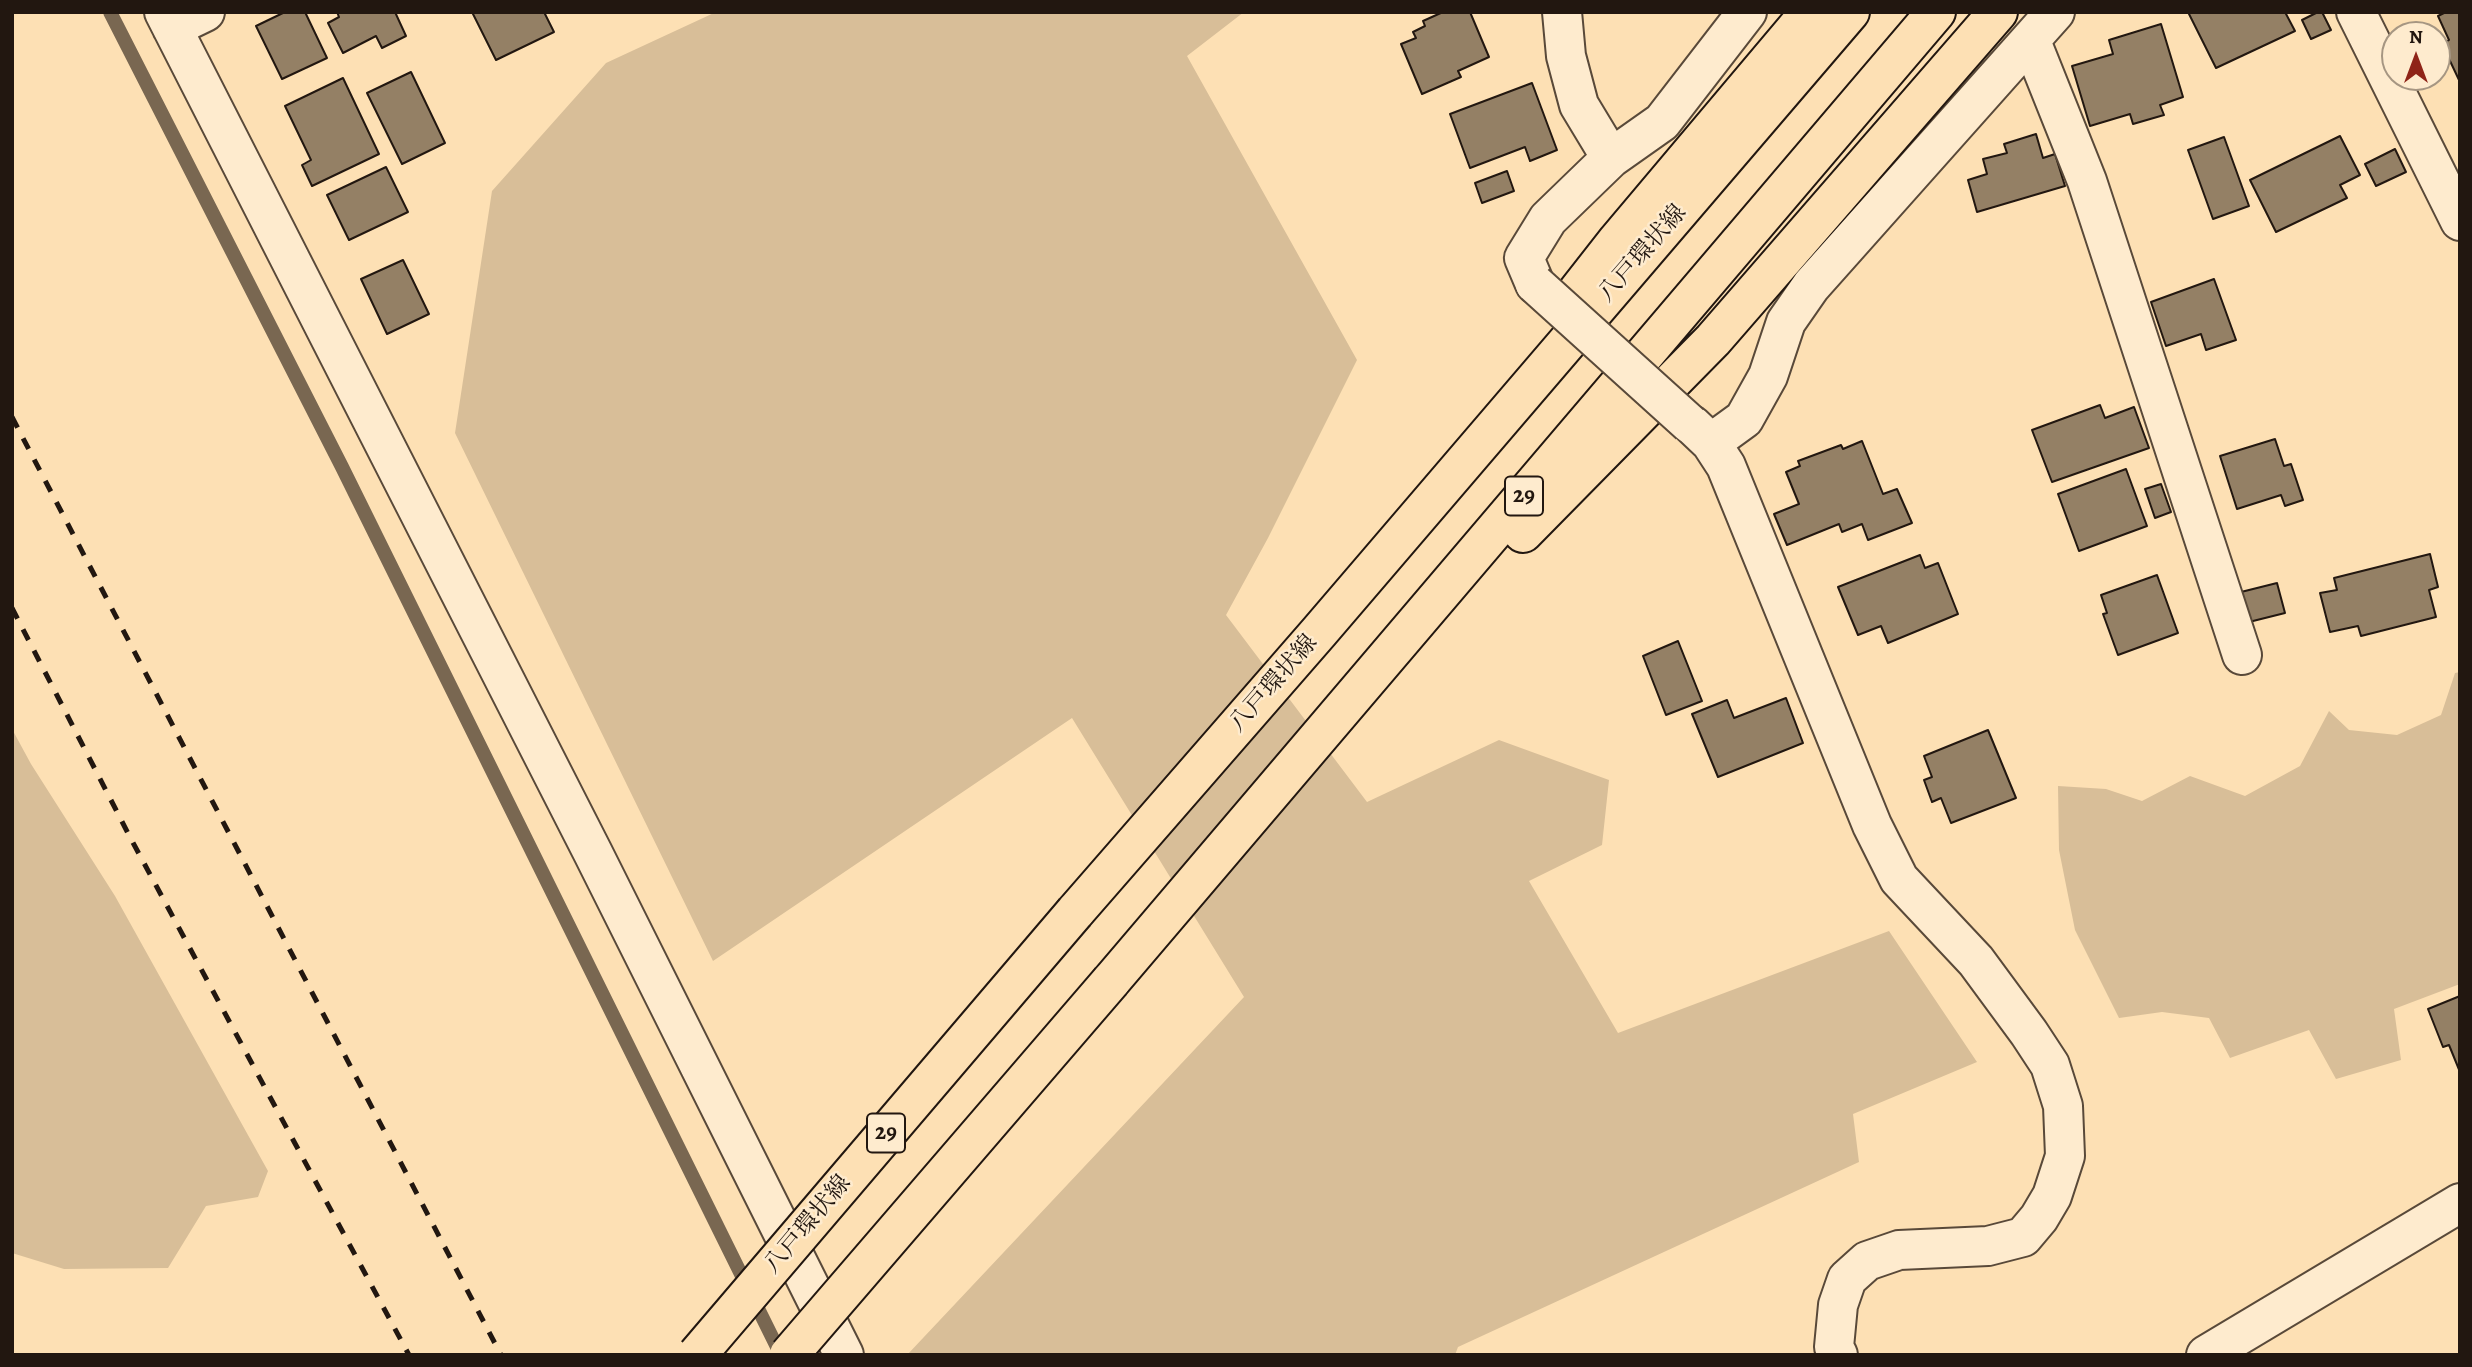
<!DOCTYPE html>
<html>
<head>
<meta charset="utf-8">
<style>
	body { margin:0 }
	#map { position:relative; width:2472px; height:1367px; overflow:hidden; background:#fde0b4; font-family:Alegreya,serif }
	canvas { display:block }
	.frame { position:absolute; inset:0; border:14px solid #221710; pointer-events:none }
	.north { position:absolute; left:2381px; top:21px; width:70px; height:70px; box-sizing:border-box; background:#feebce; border:2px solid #a69682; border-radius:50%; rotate:0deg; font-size:19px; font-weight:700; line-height:28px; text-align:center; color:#221710 }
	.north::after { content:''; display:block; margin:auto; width:24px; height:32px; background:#8f2418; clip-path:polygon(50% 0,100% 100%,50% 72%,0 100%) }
</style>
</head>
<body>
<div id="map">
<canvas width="2472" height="1367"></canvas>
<div class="frame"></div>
<div class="north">N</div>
</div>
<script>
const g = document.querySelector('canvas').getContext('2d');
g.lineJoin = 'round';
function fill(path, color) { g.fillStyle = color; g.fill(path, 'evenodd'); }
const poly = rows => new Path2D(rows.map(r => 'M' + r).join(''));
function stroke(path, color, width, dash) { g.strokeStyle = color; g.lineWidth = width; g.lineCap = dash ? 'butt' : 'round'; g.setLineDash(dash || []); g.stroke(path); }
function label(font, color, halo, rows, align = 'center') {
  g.font = font + ' Alegreya,"Noto Serif JP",serif'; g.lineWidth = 5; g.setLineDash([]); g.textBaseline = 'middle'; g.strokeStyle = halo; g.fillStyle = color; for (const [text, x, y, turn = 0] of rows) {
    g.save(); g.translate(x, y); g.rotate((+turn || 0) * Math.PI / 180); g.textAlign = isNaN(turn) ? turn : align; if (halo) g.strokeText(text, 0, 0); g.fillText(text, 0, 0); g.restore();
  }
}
fill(poly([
	[716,12,1244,12,1187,56,1357,360,1268,538,1226,615,1367,802,1499,740,1609,780,1602,845,1529,881,1618,1033,1889,931,1977,1062,1853,1114,1859,1162,1458,1347,1455,1355,907,1355,1244,997,1072,718,713,961,455,433,492,191,606,63],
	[2460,672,2460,984,2394,1009,2401,1060,2336,1079,2309,1030,2230,1058,2209,1018,2162,1012,2119,1018,2075,930,2059,850,2058,786,2106,789,2142,801,2190,776,2245,796,2300,766,2329,711,2349,730,2397,735,2441,715,2455,673],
	[12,729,31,764,115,896,268,1171,258,1197,206,1206,168,1268,64,1269,12,1253]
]), '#d8be98');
stroke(poly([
	[110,12,342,467,781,1355]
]), '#796751', 14);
const building = poly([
	[285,12,305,12,327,58,282,79,256,26,285,12],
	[337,12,395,12,406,36,382,48,376,36,343,53,328,23,339,17,337,12],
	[472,12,544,12,554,32,496,60,472,12],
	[1443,12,1470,12,1489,57,1458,71,1461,77,1422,94,1401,44,1416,38,1413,32,1425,26,1423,21,1443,12],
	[2188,12,2285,12,2295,31,2216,68,2188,12],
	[2318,12,2322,12,2331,30,2311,39,2302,20,2318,12],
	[2446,12,2460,12,2459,80,2442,44,2449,40,2438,16,2446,12],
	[2161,24,2183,97,2160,105,2164,115,2133,124,2130,114,2090,126,2072,66,2113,54,2109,40,2161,24],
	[411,72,445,143,402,164,367,93,411,72],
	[343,78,379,154,312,186,302,165,311,160,285,106,343,78],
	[1532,83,1557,150,1530,161,1525,147,1470,168,1450,114,1532,83],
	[2036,134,2043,158,2055,154,2065,186,1977,212,1968,180,1987,174,1983,159,2007,153,2004,144,2036,134],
	[2340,136,2360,175,2340,185,2347,198,2276,232,2250,180,2340,136],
	[2224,137,2249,206,2213,219,2188,150,2224,137],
	[2395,149,2406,172,2376,186,2365,164,2395,149],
	[386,167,408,212,349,240,327,195,386,167],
	[1507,171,1514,191,1482,203,1475,183,1507,171],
	[403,260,429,314,387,334,361,279,403,260],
	[2214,279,2236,340,2206,350,2201,334,2166,346,2151,302,2214,279],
	[2100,405,2105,418,2134,407,2149,448,2052,482,2032,430,2100,405],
	[2275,439,2284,466,2291,464,2303,500,2285,506,2281,495,2237,509,2220,456,2275,439],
	[1862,441,1883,494,1897,489,1912,523,1868,540,1862,524,1842,532,1839,524,1787,545,1774,514,1799,504,1786,472,1800,466,1798,461,1841,445,1843,449,1862,441],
	[2126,469,2147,526,2079,551,2058,494,2126,469],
	[2161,484,2171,512,2155,518,2145,489,2161,484],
	[2430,554,2438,587,2429,590,2436,617,2361,636,2358,626,2330,632,2320,593,2337,590,2334,578,2430,554],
	[1920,555,1925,568,1938,563,1958,614,1888,643,1881,626,1858,635,1838,587,1920,555],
	[2157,575,2178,633,2118,655,2103,614,2107,613,2101,595,2157,575],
	[2277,583,2285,613,2249,622,2241,592,2277,583],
	[1678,641,1702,701,1666,715,1643,656,1678,641],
	[1786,698,1803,743,1718,777,1692,714,1727,700,1734,718,1786,698],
	[1988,730,2016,798,1951,823,1941,798,1932,802,1924,780,1932,777,1924,756,1988,730],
	[2460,996,2460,1072,2449,1045,2443,1047,2428,1009,2460,996]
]);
fill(building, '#948065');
stroke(building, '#221710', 2);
const minor = poly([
	[164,12,593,853,844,1355],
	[1562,12,1566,56,1579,105,1611,158],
	[2356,12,2460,221],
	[172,28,205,12],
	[2031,41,2087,181,2242,655],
	[1535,284,1524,258,1548,219,1611,158,1662,122,1747,12],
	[1692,425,1711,443,1744,419,1768,376,1786,322,1811,286,2055,12],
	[1711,443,1726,466,1872,825,1899,879,1976,961,2029,1033,2050,1065,2063,1106,2065,1156,2052,1196,2039,1218,2023,1237,1988,1246,1899,1250,1867,1261,1847,1279,1838,1305,1834,1347,1838,1355],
	[2206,1355,2460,1203]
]);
const major = poly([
	[1570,301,1617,241,1810,12],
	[1523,533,1713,340,1998,12],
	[1075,912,1319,632,1850,12],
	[1111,981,1936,12]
]);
stroke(minor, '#594939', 42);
stroke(major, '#221710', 42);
stroke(minor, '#feebce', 38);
stroke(major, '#fde0b4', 38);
stroke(poly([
	[12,417,501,1355],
	[12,608,131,839,409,1355]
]), '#221710', 5, [12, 12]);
const minorBridge = poly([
	[1535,284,1690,424]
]);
const majorBridge = poly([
	[697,1355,1075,912],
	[789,1355,1111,981]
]);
stroke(minorBridge, '#594939', 42, []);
stroke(majorBridge, '#221710', 42, []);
stroke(minorBridge, '#feebce', 38);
stroke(majorBridge, '#fde0b4', 38);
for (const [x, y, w] of [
	[1524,496,38],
	[886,1133,38]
]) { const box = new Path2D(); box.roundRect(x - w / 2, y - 19.5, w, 39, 5); g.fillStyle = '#feebce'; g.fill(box); stroke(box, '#221710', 2); }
label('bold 23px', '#221710', null, [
	["29",1524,496],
	["29",886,1133]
]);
label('24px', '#221710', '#feebce', [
	["八戸環状線",1643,254,-49],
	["八戸環状線",1274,684,-49],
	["八戸環状線",808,1225,-50]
]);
</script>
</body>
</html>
